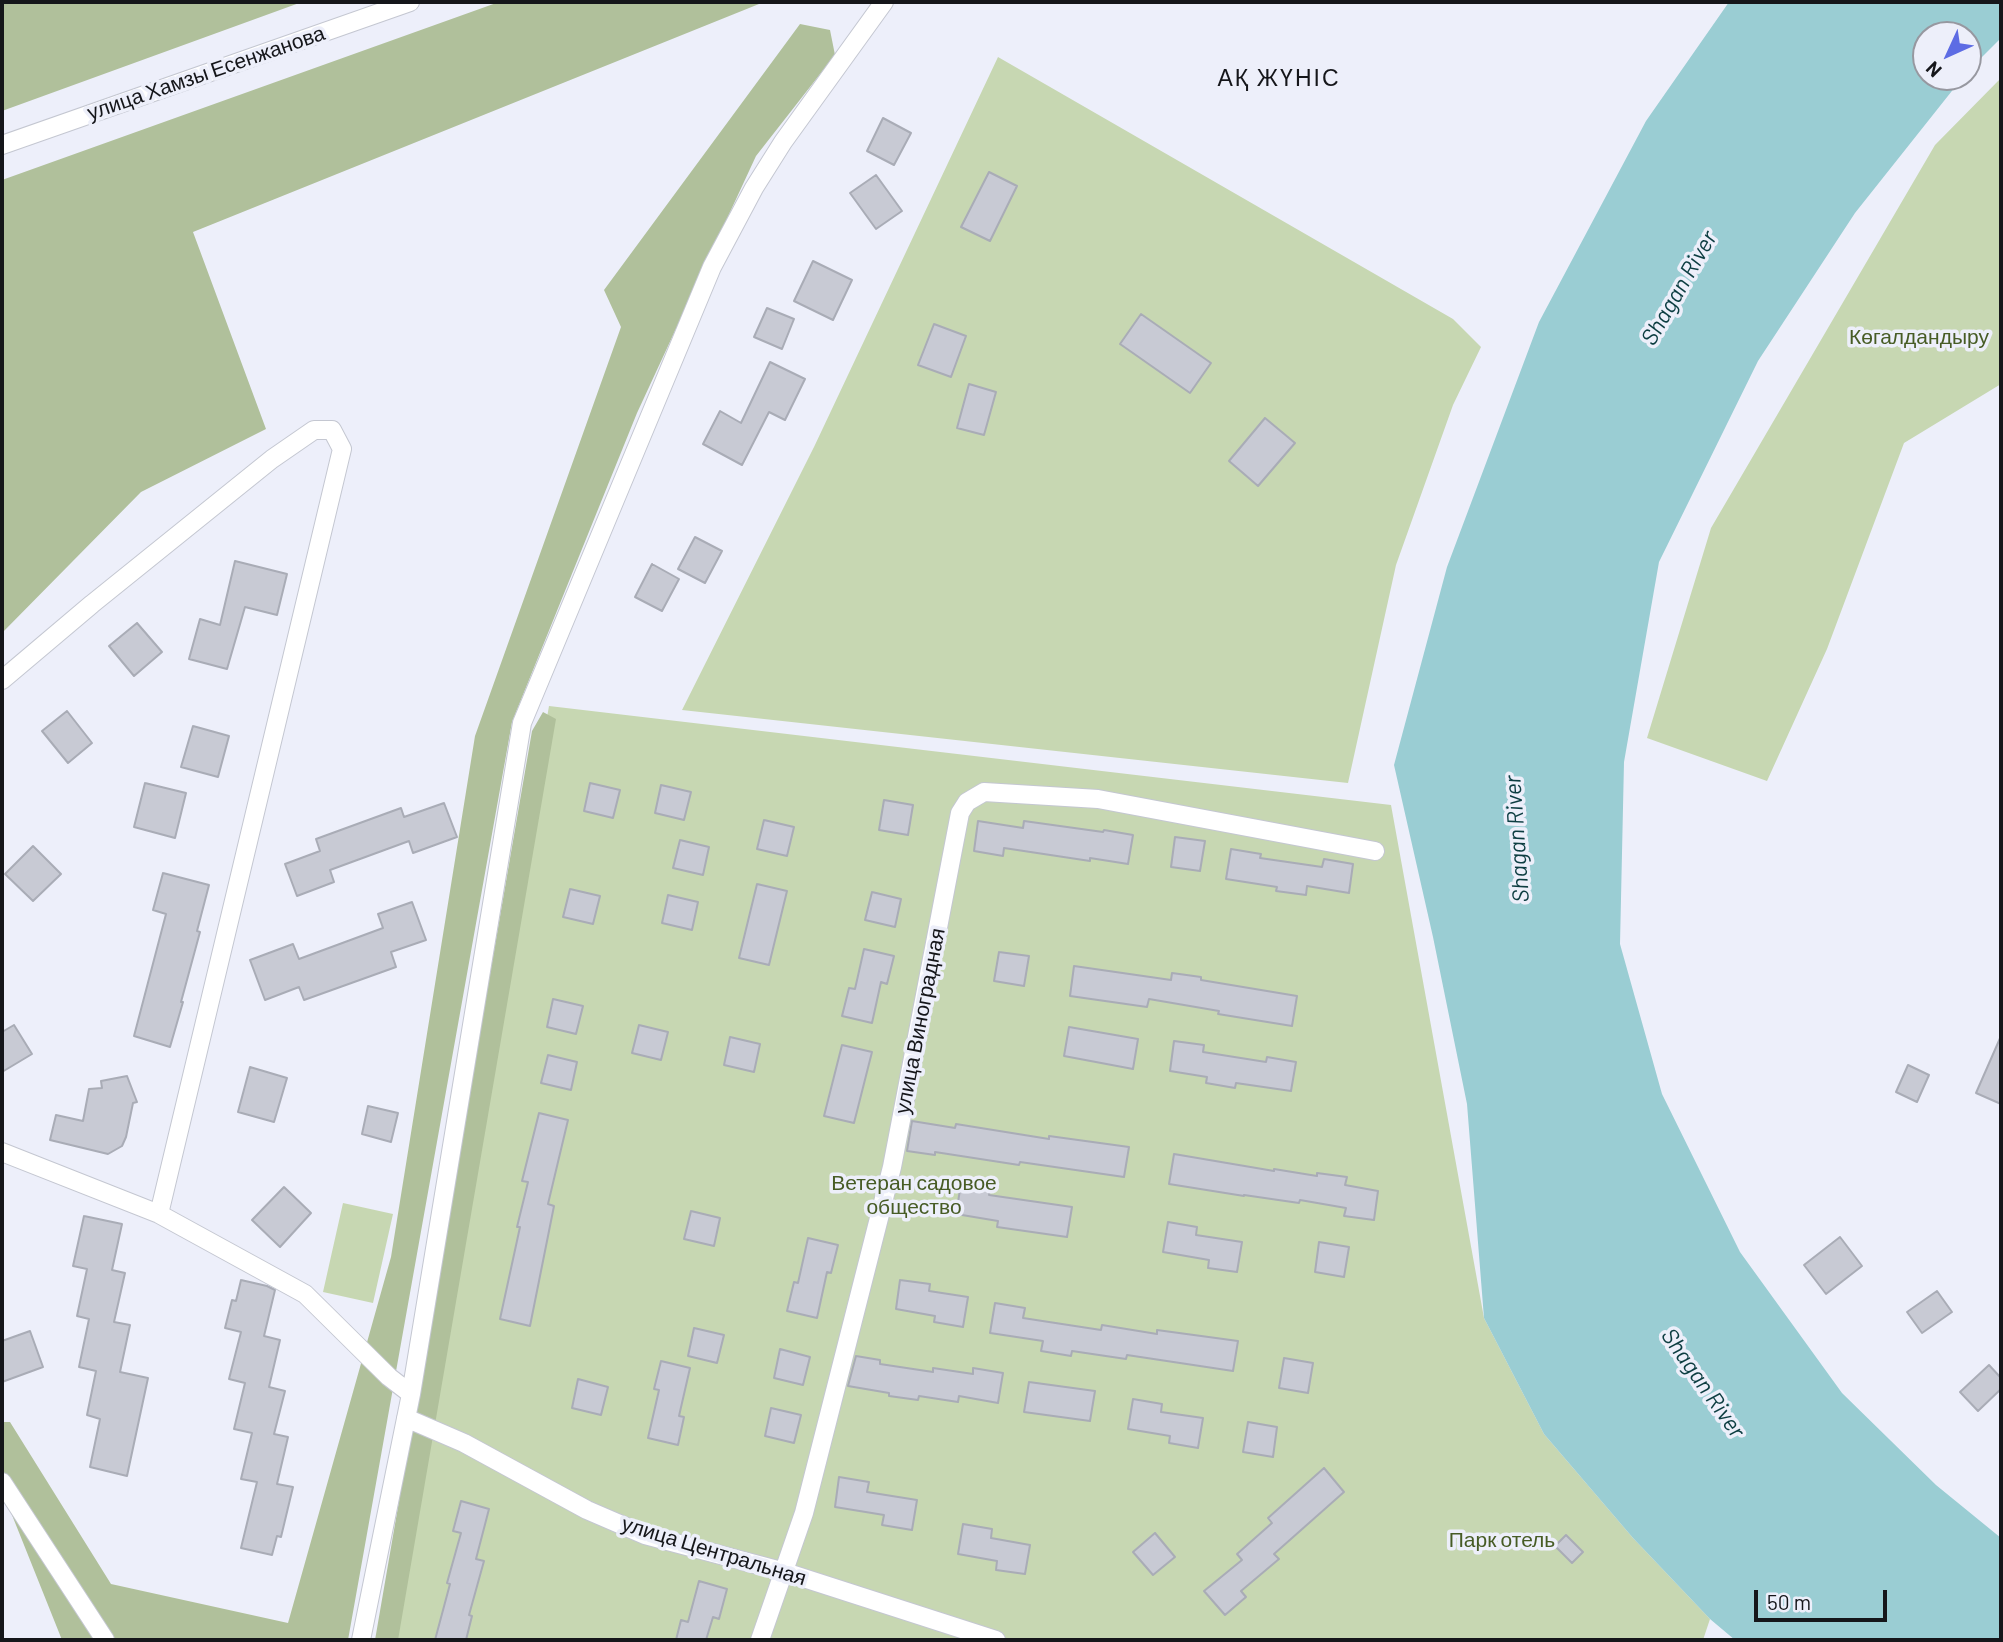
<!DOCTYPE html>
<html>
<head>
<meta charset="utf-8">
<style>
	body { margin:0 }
	#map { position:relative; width:2003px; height:1642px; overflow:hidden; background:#edeffa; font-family:Barlow,sans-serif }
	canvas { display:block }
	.frame { position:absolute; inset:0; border:4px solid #15161a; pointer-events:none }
	.north { position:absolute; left:1912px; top:21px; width:70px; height:70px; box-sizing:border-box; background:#edeffa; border:2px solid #9798a0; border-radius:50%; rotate:225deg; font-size:19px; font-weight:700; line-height:28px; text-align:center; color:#15161a }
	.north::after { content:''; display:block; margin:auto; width:24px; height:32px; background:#5d6ce4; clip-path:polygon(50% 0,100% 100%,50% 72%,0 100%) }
	.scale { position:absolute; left:1754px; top:1590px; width:133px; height:32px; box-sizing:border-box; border:4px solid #15161a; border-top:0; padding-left:9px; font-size:21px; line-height:24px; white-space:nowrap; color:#15161a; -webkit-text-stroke:5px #edeffa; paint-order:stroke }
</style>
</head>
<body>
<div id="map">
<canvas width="2003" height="1642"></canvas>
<div class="frame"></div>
<div class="north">N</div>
<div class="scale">50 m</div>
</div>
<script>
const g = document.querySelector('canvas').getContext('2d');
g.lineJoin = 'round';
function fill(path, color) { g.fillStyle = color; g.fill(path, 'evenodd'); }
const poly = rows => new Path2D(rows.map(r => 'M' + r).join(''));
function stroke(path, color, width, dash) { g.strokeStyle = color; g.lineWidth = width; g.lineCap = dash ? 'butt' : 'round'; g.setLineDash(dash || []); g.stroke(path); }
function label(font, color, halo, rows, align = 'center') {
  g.font = font + ' Barlow,sans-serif'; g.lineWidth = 7; g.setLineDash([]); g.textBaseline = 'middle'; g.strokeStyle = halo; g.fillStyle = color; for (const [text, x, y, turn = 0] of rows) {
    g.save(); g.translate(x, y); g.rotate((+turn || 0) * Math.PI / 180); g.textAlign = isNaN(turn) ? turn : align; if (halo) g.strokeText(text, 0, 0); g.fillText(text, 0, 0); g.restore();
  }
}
fill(poly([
	[998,57,1453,319,1481,347,1453,405,1396,565,1348,783,682,710,814,447],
	[2001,78,2001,384,1904,443,1827,649,1767,781,1647,738,1711,528,1935,145],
	[549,706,1391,805,1484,1318,1544,1434,1633,1538,1710,1619,1703,1640,386,1640],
	[343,1203,393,1214,373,1303,323,1292]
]), '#c7d7b2');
fill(poly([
	[2,2,302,2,2,111],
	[499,2,764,2,193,232,266,429,141,492,2,633,2,180],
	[800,24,830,30,835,55,756,156,637,413,512,722,348,1640,62,1640,2,1490,2,1422,10,1422,111,1584,288,1623,391,1257,475,736,621,327,604,290],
	[543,712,556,719,398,1640,375,1640,532,731]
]), '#b0c09b');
fill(poly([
	[1729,2,2001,2,2001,38,1968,71,1968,35,1926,35,1926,77,1963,77,1855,213,1758,361,1659,562,1624,762,1620,944,1662,1094,1740,1252,1842,1393,1936,1485,2001,1538,2001,1640,1735,1640,1710,1619,1633,1538,1544,1434,1484,1318,1467,1104,1433,937,1394,765,1447,567,1539,322,1646,121]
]), '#9acdd3');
const building = poly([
	[883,118,911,133,894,165,867,151,883,118],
	[989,172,1017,186,990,241,961,227,989,172],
	[876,175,902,211,876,229,850,193,876,175],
	[813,261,852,280,833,320,794,301,813,261],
	[767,308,794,319,782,349,754,337,767,308],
	[1141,314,1211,363,1190,393,1120,344,1141,314],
	[934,324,966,336,951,377,918,365,934,324],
	[770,362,805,379,785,420,769,412,742,465,703,444,720,411,741,423,770,362],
	[969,384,996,392,984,435,957,428,969,384],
	[1265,418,1295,443,1258,486,1229,461,1265,418],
	[695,537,722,551,705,583,678,569,695,537],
	[235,561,287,574,277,615,245,607,227,669,189,659,200,619,220,625,235,561],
	[652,564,679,579,662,611,635,597,652,564],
	[137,623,162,652,134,676,109,646,137,623],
	[67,711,92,743,68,763,42,731,67,711],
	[193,726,229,736,218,777,181,767,193,726],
	[145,783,186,793,175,838,134,827,145,783],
	[590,783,620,790,613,818,584,811,590,783],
	[661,785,691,792,684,820,655,813,661,785],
	[884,800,913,805,908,835,879,830,884,800],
	[444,803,457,837,413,853,409,841,330,870,334,882,297,896,285,864,320,851,316,839,401,808,404,817,444,803],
	[764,820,794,827,787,856,757,849,764,820],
	[978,821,1023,828,1024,821,1103,832,1104,830,1133,835,1128,864,1090,858,1090,861,1004,848,1003,856,974,851,978,821],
	[1175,837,1205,841,1200,871,1171,867,1175,837],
	[680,840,709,847,703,875,673,868,680,840],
	[33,846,61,874,33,901,5,874,33,846],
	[1231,849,1261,854,1260,858,1322,867,1324,859,1353,864,1349,893,1307,886,1306,895,1276,891,1277,887,1226,879,1231,849],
	[163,873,209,885,197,931,200,932,181,1002,183,1002,170,1047,134,1036,166,914,153,910,163,873],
	[757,884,787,891,769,965,739,958,757,884],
	[570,889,600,896,593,924,563,917,570,889],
	[872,892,901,899,895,927,865,920,872,892],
	[668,895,698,902,692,930,662,923,668,895],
	[412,902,426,940,391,952,396,967,304,1000,299,987,265,1000,250,960,293,944,299,959,383,928,378,914,412,902],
	[864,949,894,956,887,984,881,982,872,1023,842,1016,849,988,855,989,864,949],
	[999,952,1029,956,1024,986,994,981,999,952],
	[1074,966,1171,980,1172,973,1201,977,1201,980,1297,996,1292,1026,1218,1014,1219,1011,1149,999,1147,1007,1070,996,1074,966],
	[553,999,583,1006,576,1034,547,1027,553,999],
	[14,1025,32,1054,2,1072,2,1032,14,1025],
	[639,1025,668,1032,661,1060,632,1053,639,1025],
	[1069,1027,1138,1039,1133,1069,1064,1056,1069,1027],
	[2001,1036,2001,1104,1976,1093,2001,1036],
	[730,1037,760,1044,754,1072,724,1065,730,1037],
	[1174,1041,1204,1045,1203,1052,1266,1062,1267,1057,1296,1062,1291,1091,1236,1083,1235,1088,1206,1083,1207,1077,1170,1071,1174,1041],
	[842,1045,872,1052,854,1123,824,1116,842,1045],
	[548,1055,577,1062,571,1090,541,1083,548,1055],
	[1908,1065,1929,1075,1917,1102,1896,1092,1908,1065],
	[250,1067,287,1078,274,1122,238,1112,250,1067],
	[127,1076,137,1102,133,1103,126,1137,122,1146,108,1154,50,1140,56,1115,83,1121,89,1089,102,1088,101,1081,127,1076],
	[368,1106,398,1113,391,1142,362,1134,368,1106],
	[539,1113,568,1120,548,1204,554,1206,530,1326,500,1319,520,1227,517,1227,528,1182,522,1181,539,1113],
	[912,1121,955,1128,956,1124,1049,1139,1049,1136,1129,1147,1124,1177,1020,1162,1019,1165,935,1152,935,1155,907,1151,912,1121],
	[1174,1154,1274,1171,1274,1169,1317,1176,1317,1173,1347,1177,1345,1185,1378,1191,1374,1220,1344,1216,1346,1208,1300,1200,1299,1203,1244,1195,1244,1196,1169,1184,1174,1154],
	[961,1184,990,1189,989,1195,1072,1207,1067,1237,997,1227,998,1221,956,1214,961,1184],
	[284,1187,311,1213,280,1247,252,1220,284,1187],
	[691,1211,720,1218,714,1246,684,1239,691,1211],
	[84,1216,122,1224,112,1270,125,1273,114,1322,130,1325,120,1372,148,1378,127,1476,90,1467,100,1419,87,1415,96,1371,79,1367,89,1319,77,1316,87,1269,73,1266,84,1216],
	[1168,1222,1197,1227,1196,1235,1242,1242,1237,1272,1208,1268,1209,1260,1163,1252,1168,1222],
	[1840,1237,1862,1266,1826,1294,1804,1265,1840,1237],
	[808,1238,838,1245,831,1273,827,1272,817,1318,787,1311,794,1282,798,1283,808,1238],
	[1319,1242,1349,1247,1344,1277,1315,1272,1319,1242],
	[241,1280,267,1286,275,1290,264,1336,280,1340,269,1387,285,1391,274,1434,288,1437,277,1484,293,1487,281,1537,277,1536,272,1555,241,1548,257,1482,241,1479,252,1433,234,1429,245,1383,229,1379,241,1332,225,1328,232,1300,236,1301,241,1280],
	[900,1280,930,1284,929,1291,968,1297,963,1327,934,1322,935,1316,896,1309,900,1280],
	[1937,1291,1952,1312,1922,1333,1907,1312,1937,1291],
	[995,1303,1025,1308,1023,1318,1101,1330,1102,1325,1157,1334,1157,1330,1238,1341,1233,1371,1127,1355,1126,1359,1072,1351,1071,1356,1041,1351,1043,1341,990,1333,995,1303],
	[694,1328,724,1335,717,1363,688,1356,694,1328],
	[30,1331,43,1367,2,1382,2,1341,30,1331],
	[780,1349,810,1357,803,1385,774,1378,780,1349],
	[856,1356,880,1360,880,1364,933,1372,933,1368,973,1374,973,1368,1003,1373,998,1403,959,1396,958,1402,919,1396,918,1400,889,1396,889,1393,848,1386,856,1356],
	[1284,1358,1313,1363,1308,1393,1279,1388,1284,1358],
	[661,1361,690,1368,679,1416,684,1417,678,1445,648,1438,659,1390,654,1389,661,1361],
	[1989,1365,2001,1378,2001,1389,1978,1411,1960,1392,1989,1365],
	[578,1379,608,1387,601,1415,572,1408,578,1379],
	[1029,1382,1095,1391,1090,1421,1024,1412,1029,1382],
	[1133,1399,1162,1404,1161,1412,1203,1418,1198,1448,1169,1443,1170,1436,1128,1429,1133,1399],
	[771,1408,801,1415,794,1443,765,1436,771,1408],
	[1248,1422,1277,1427,1273,1457,1243,1452,1248,1422],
	[1324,1468,1344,1492,1274,1554,1279,1559,1241,1591,1246,1597,1225,1615,1204,1591,1242,1560,1237,1554,1272,1523,1268,1518,1324,1468],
	[839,1477,869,1482,867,1492,917,1500,912,1530,882,1525,884,1515,835,1507,839,1477],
	[461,1501,489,1509,476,1559,484,1561,469,1615,472,1616,466,1640,435,1640,450,1584,447,1583,461,1533,453,1531,461,1501],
	[963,1524,992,1529,991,1538,1030,1545,1025,1574,996,1570,997,1561,958,1554,963,1524],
	[1155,1533,1175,1557,1153,1575,1133,1552,1155,1533],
	[1566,1535,1583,1552,1572,1563,1555,1546,1566,1535],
	[699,1581,727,1589,719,1619,713,1617,706,1640,676,1640,681,1620,688,1622,699,1581]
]);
fill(building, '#c8cad4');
stroke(building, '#a9acb6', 2);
const minor = poly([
	[2,145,410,2],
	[2,680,92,604,272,459,314,430,332,430,342,449,159,1214],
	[2,1152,159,1214,305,1294,389,1377,411,1394],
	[406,1418,464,1443,587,1510,645,1535,785,1572,996,1640],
	[2,1482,105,1640],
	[361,1640,411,1394,522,723,712,267,754,188,783,142,884,2],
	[760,1640,804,1513,892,1167,960,813,967,802,984,792,1098,799,1375,851]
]);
stroke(minor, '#c4c7d1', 20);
stroke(minor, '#fff', 18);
label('21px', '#15161a', '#edeffa', [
	["улица Хамзы Есенжанова",206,73,-19],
	["улица Виноградная",920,1021,-79],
	["улица Центральная",714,1551,17]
]);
label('21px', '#475c25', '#edeffa', [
	["Көгалдандыру",1919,337],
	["Ветеран садовое",914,1183],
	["общество",914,1207],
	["Парк отель",1502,1540]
]);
g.letterSpacing = '2px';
label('23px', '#15161a', '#edeffa', [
	["АҚ ЖҮНІС",1279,78]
]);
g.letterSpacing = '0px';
label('italic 23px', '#0c3d41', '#edeffa', [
	["Shagan River",1679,288,-60],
	["Shagan River",1517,839,-94],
	["Shagan River",1703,1383,55]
]);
</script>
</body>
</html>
